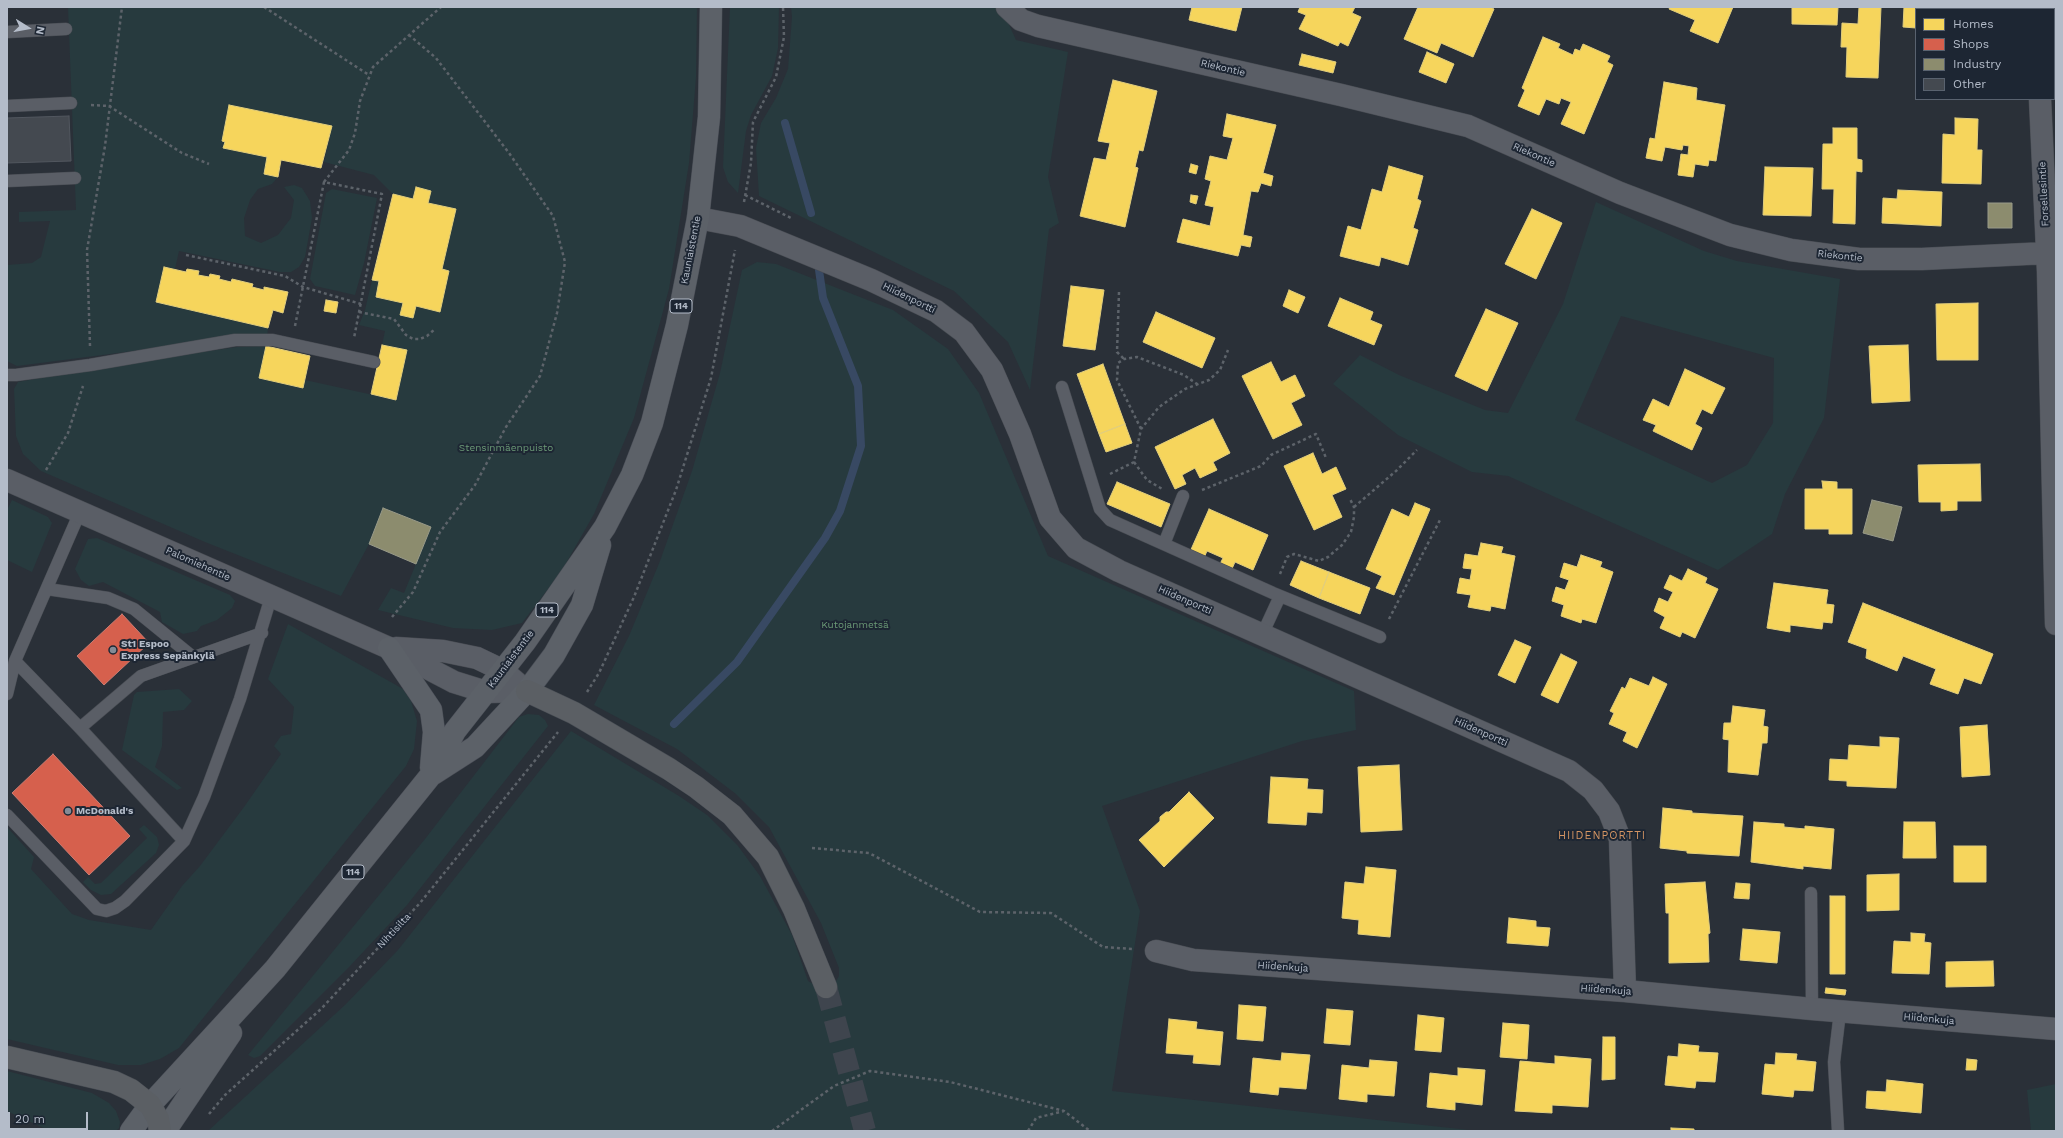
<!DOCTYPE html>
<html>
<head>
<meta charset="utf-8">
<style>
	body { margin:0 }
	#map { position:relative; width:2063px; height:1138px; overflow:hidden; background:#2a3038; font-family:"Work Sans",sans-serif }
	canvas { display:block }
	.frame { position:absolute; inset:0; border:8px solid #b4bcc9; pointer-events:none }
	.legend { position:absolute; left:1915px; top:8px; width:140px; height:92px; box-sizing:border-box; background:#1d2633; border:1px solid #59626f; margin:0; padding:5px 7px; list-style:none; font-size:12px; color:#b4bcc9 }
	.legend li { display:flex; align-items:center; gap:8px; height:20px }
	.legend b { width:20px; border:1px solid #59626f }
	.north { position:absolute; left:8px; top:8px; width:40px; height:40px; -webkit-text-stroke:3px #1d2633; paint-order:stroke; rotate:101deg; font-size:11px; font-weight:700; line-height:16px; text-align:center; color:#b4bcc9 }
	.north::after { content:''; display:block; margin:auto; width:14px; height:18px; background:#b4bcc9; clip-path:polygon(50% 0,100% 100%,50% 72%,0 100%) }
	.scale { position:absolute; left:8px; top:1112px; width:80px; height:18px; box-sizing:border-box; border:2px solid #b4bcc9; border-top:0; padding-left:5px; font-size:12px; line-height:14px; white-space:nowrap; color:#b4bcc9; -webkit-text-stroke:3px #1d2633; paint-order:stroke }
</style>
</head>
<body>
<div id="map">
<canvas width="2063" height="1138"></canvas>
<div class="frame"></div>
<ul class="legend">
<li><b style="height:11px;background:#f6d55c"></b>Homes</li>
<li><b style="height:11px;background:#d6604d"></b>Shops</li>
<li><b style="height:11px;background:#8c8c6e"></b>Industry</li>
<li><b style="height:11px;background:#444950"></b>Other</li>
</ul>
<div class="north">N</div>
<div class="scale">20 m</div>
</div>
<script>
const g = document.querySelector('canvas').getContext('2d');
g.lineJoin = 'round';
function fill(path, color) { g.fillStyle = color; g.fill(path, 'evenodd'); }
const poly = rows => new Path2D(rows.map(r => 'M' + r).join(''));
function stroke(path, color, width, dash) { g.strokeStyle = color; g.lineWidth = width; g.lineCap = dash ? 'butt' : 'round'; g.setLineDash(dash || []); g.stroke(path); }
function label(font, color, halo, rows, align = 'center') {
  g.font = font + ' "Work Sans",sans-serif'; g.lineWidth = 4; g.setLineDash([]); g.textBaseline = 'middle'; g.strokeStyle = halo; g.fillStyle = color; for (const [text, x, y, turn = 0] of rows) {
    g.save(); g.translate(x, y); g.rotate((+turn || 0) * Math.PI / 180); g.textAlign = isNaN(turn) ? turn : align; if (halo) g.strokeText(text, 0, 0); g.fillText(text, 0, 0); g.restore();
  }
}
fill(poly([
	[68,7,697,7,696,77,689,163,669,289,634,418,594,514,561,572,522,623,492,630,453,628,378,610,391,588,404,593,431,527,384,508,369,544,341,596,205,542,41,471,23,454,16,436,14,389,18,382,118,364,237,347,266,346,259,378,302,388,305,380,396,400,407,350,382,345,385,331,359,325,365,310,372,280,379,281,376,297,403,303,400,315,413,318,416,306,439,312,442,269,456,210,428,203,431,191,416,187,413,199,393,194,374,175,324,162,332,126,229,105,222,141,225,142,223,148,267,157,264,174,278,177,272,184,258,189,250,200,244,218,245,236,261,243,278,235,291,218,294,200,284,187,294,185,302,188,310,201,312,218,305,257,299,267,291,272,280,272,179,251,175,269,164,267,156,302,268,328,267,337,208,339,141,350,17,366,7,361,7,265,32,263,41,257,50,221,19,222,19,212,76,210],
	[730,7,779,7,778,48,772,76,751,115,746,131,738,193,728,182,723,167],
	[791,7,1001,7,1016,40,1068,52,1048,177,1059,223,1049,229,1030,390,1008,342,954,291,759,196,756,148,761,123,776,98,788,69,792,17],
	[332,189,377,198,364,263,355,295,315,286,310,279,326,193],
	[1596,202,1704,251,1737,261,1840,279,1824,418,1785,494,1772,534,1718,570,1508,476,1472,472,1398,435,1333,384,1360,355,1399,375,1485,410,1508,413,1563,304],
	[1621,316,1774,358,1773,423,1747,465,1712,483,1575,420],
	[757,262,776,264,893,310,948,349,979,393,1048,556,1354,691,1356,730,1302,741,1102,806,1140,911,1112,1091,1478,1131,208,1131,346,1004,398,950,571,731,679,796,707,815,738,846,760,876,792,935,808,981,819,987,835,983,839,976,839,968,821,923,769,827,736,794,677,749,594,705,629,636,660,561,692,471,720,373,742,270],
	[12,500,48,517,52,523,32,572,7,560,7,510],
	[97,538,230,595,235,601,232,608,217,620,201,626,197,631,183,634,162,622,160,612,103,582,89,586,81,580,75,569,88,539],
	[288,624,403,689,411,701,417,721,414,749,406,766,179,1048,160,1059,141,1065,118,1065,7,1039,7,827,34,857,31,869,72,914,89,920,151,930,182,886,200,866,244,807,281,754,274,746,281,736,291,734,294,707,268,679],
	[179,689,192,701,184,710,163,712,162,746,155,767,182,788,177,790,122,750,134,695,137,692],
	[528,714,539,715,545,720,548,726,407,905,350,966,260,1056,254,1058,248,1055,425,839,519,717],
	[144,825,157,837,159,845,156,853,111,894,101,895,91,890,83,882,88,877,95,884,101,883,147,838,139,829],
	[7,1071,92,1093,109,1103,116,1111,120,1122,119,1128,116,1131,50,1131,7,1111],
	[2056,1084,2056,1131,2031,1131,2027,1090]
]), '#273a3e');
const homes = poly([
	[1192,7,1242,7,1236,31,1189,20,1192,7],
	[1300,7,1355,7,1352,13,1361,17,1348,46,1340,42,1338,46,1299,29,1306,15,1298,12,1300,7],
	[1418,7,1490,7,1494,9,1473,57,1441,43,1437,53,1404,39,1418,7],
	[1670,7,1733,7,1718,43,1690,31,1695,20,1669,9,1670,7],
	[1792,7,1838,7,1837,25,1792,24,1792,7],
	[1859,7,1881,7,1878,78,1846,77,1847,47,1841,47,1842,23,1858,24,1859,7],
	[1904,7,1957,7,1957,9,1916,9,1916,28,1903,27,1904,7],
	[1543,37,1560,44,1558,48,1573,55,1575,49,1580,51,1583,44,1610,56,1607,62,1613,65,1584,134,1561,124,1571,102,1561,98,1559,104,1546,99,1539,115,1518,106,1525,90,1522,88,1543,37],
	[1427,52,1454,64,1446,83,1419,72,1427,52],
	[1302,54,1336,62,1333,73,1299,65,1302,54],
	[1113,80,1157,91,1143,151,1139,150,1135,167,1138,168,1125,227,1080,216,1094,158,1106,160,1110,143,1098,141,1113,80],
	[1664,82,1697,88,1696,100,1725,105,1716,161,1709,160,1708,166,1695,164,1693,177,1678,175,1681,154,1688,155,1689,146,1683,145,1682,150,1665,147,1662,161,1646,158,1650,138,1655,139,1664,82],
	[229,105,332,126,321,168,281,160,278,177,264,174,267,157,223,148,225,142,222,141,229,105],
	[1227,114,1276,125,1263,173,1273,176,1271,186,1261,183,1258,192,1251,191,1243,235,1252,237,1250,247,1241,245,1238,256,1177,242,1183,219,1210,226,1214,207,1205,205,1211,181,1205,179,1210,156,1227,160,1233,138,1223,136,1227,114],
	[1955,118,1978,119,1977,150,1982,150,1981,184,1942,183,1943,134,1955,135,1955,118],
	[1833,128,1857,128,1857,159,1862,160,1862,172,1856,171,1855,224,1833,223,1834,189,1822,189,1823,144,1833,144,1833,128],
	[1191,164,1198,166,1196,174,1189,172,1191,164],
	[1389,166,1423,176,1417,199,1421,201,1413,228,1418,230,1408,265,1381,257,1379,266,1340,256,1348,226,1361,230,1372,189,1382,192,1389,166],
	[1765,167,1813,168,1811,216,1763,215,1765,167],
	[416,187,431,191,428,203,456,209,442,269,449,271,440,312,416,306,413,318,400,315,403,303,376,297,379,281,372,280,393,194,413,199,416,187],
	[1898,190,1942,192,1941,226,1882,223,1883,198,1897,199,1898,190],
	[1191,195,1198,196,1196,204,1190,202,1191,195],
	[1532,209,1562,223,1536,279,1505,264,1532,209],
	[164,267,186,272,187,269,199,271,198,275,209,277,210,274,220,276,219,279,231,282,232,279,253,284,252,287,264,290,264,287,288,292,283,313,273,310,268,328,156,302,164,267],
	[1071,286,1104,290,1095,350,1063,346,1071,286],
	[1289,290,1305,297,1298,313,1283,306,1289,290],
	[1340,298,1373,312,1370,320,1382,325,1374,345,1328,326,1340,298],
	[326,300,338,302,336,313,324,311,326,300],
	[1978,303,1978,360,1937,360,1936,304,1978,303],
	[1486,309,1518,323,1487,391,1455,376,1486,309],
	[1156,312,1215,338,1202,368,1143,342,1156,312],
	[382,345,407,350,396,400,371,394,382,345],
	[1908,345,1910,401,1872,403,1869,346,1908,345],
	[266,346,310,356,303,388,259,378,266,346],
	[1271,362,1281,382,1295,375,1305,396,1291,403,1302,425,1273,439,1242,376,1271,362],
	[1103,364,1125,424,1099,434,1077,374,1103,364],
	[1685,369,1725,388,1712,414,1702,409,1695,424,1702,428,1692,450,1653,431,1656,425,1643,420,1653,399,1669,407,1685,369],
	[1213,419,1230,453,1213,462,1217,470,1200,478,1195,468,1182,475,1186,484,1175,489,1155,447,1213,419],
	[1125,424,1132,443,1106,452,1099,434,1125,424],
	[1313,453,1322,474,1336,467,1346,489,1332,495,1342,517,1314,530,1284,466,1313,453],
	[1980,464,1981,501,1957,501,1957,510,1941,511,1941,502,1919,502,1918,465,1980,464],
	[1822,481,1837,482,1837,489,1852,489,1852,534,1829,534,1829,529,1805,529,1805,489,1823,489,1822,481],
	[1117,482,1170,504,1161,527,1107,504,1117,482],
	[1415,503,1430,509,1394,595,1376,588,1382,576,1366,569,1392,509,1409,517,1415,503],
	[1209,509,1268,535,1253,570,1235,562,1231,571,1219,566,1223,558,1207,551,1203,560,1189,554,1209,509],
	[1481,543,1503,547,1501,553,1515,556,1505,609,1491,606,1490,611,1468,607,1471,595,1457,593,1460,578,1470,580,1472,569,1463,568,1465,554,1478,556,1481,543],
	[1581,555,1602,562,1600,567,1613,572,1596,623,1582,619,1581,623,1561,616,1564,605,1552,601,1556,587,1565,590,1569,580,1560,577,1564,563,1577,567,1581,555],
	[1301,561,1329,572,1319,598,1290,585,1301,561],
	[1688,569,1707,578,1705,583,1718,589,1695,638,1682,632,1680,637,1660,628,1665,617,1654,611,1659,598,1668,602,1673,592,1664,588,1670,575,1682,581,1688,569],
	[1329,572,1370,588,1360,614,1319,598,1329,572],
	[1774,583,1828,590,1826,604,1834,605,1832,623,1823,622,1822,629,1790,625,1790,632,1767,628,1774,583],
	[1863,603,1993,654,1981,684,1964,678,1958,694,1930,684,1936,669,1903,656,1897,671,1866,658,1867,649,1848,642,1863,603],
	[1515,640,1531,647,1515,683,1498,675,1515,640],
	[1561,654,1577,662,1558,703,1541,695,1561,654],
	[1653,677,1667,684,1637,748,1623,741,1627,732,1609,724,1614,713,1610,711,1622,687,1625,689,1630,678,1649,686,1653,677],
	[1733,706,1765,710,1763,726,1768,727,1767,743,1762,743,1758,775,1728,772,1729,740,1723,739,1724,723,1731,723,1733,706],
	[1987,725,1990,775,1962,777,1960,727,1987,725],
	[1880,737,1899,738,1896,788,1847,786,1847,781,1829,780,1830,759,1848,760,1849,745,1880,747,1880,737],
	[1399,765,1402,830,1361,832,1358,767,1399,765],
	[1271,777,1308,779,1307,789,1323,790,1322,813,1307,812,1306,825,1268,823,1271,777],
	[1189,792,1214,818,1164,867,1139,840,1160,821,1160,817,1166,812,1169,812,1189,792],
	[1663,808,1692,811,1692,813,1743,816,1739,856,1687,853,1687,851,1660,848,1663,808],
	[1754,822,1784,824,1784,827,1805,829,1805,826,1834,829,1831,869,1803,866,1803,869,1751,862,1754,822],
	[1904,822,1935,822,1936,858,1903,858,1904,822],
	[1954,846,1986,846,1986,882,1954,882,1954,846],
	[1366,867,1396,870,1390,937,1358,934,1359,920,1342,918,1345,882,1364,884,1366,867],
	[1899,874,1899,910,1867,911,1867,875,1899,874],
	[1705,882,1710,933,1708,934,1709,962,1669,963,1669,913,1666,913,1665,884,1705,882],
	[1736,883,1750,884,1749,899,1734,898,1736,883],
	[1830,896,1845,896,1845,974,1830,974,1830,896],
	[1509,918,1536,921,1536,927,1550,928,1548,946,1507,943,1509,918],
	[1743,929,1780,932,1777,963,1740,960,1743,929],
	[1911,933,1925,934,1924,942,1931,943,1929,974,1892,973,1894,941,1911,942,1911,933],
	[1993,961,1994,986,1946,987,1946,962,1993,961],
	[1826,988,1846,990,1845,995,1825,993,1826,988],
	[1239,1005,1266,1007,1263,1041,1237,1039,1239,1005],
	[1327,1009,1353,1011,1350,1045,1324,1043,1327,1009],
	[1418,1015,1444,1018,1441,1052,1415,1050,1418,1015],
	[1169,1019,1197,1022,1196,1029,1223,1032,1220,1065,1193,1063,1194,1055,1166,1053,1169,1019],
	[1503,1023,1529,1025,1527,1059,1500,1057,1503,1023],
	[1603,1037,1615,1037,1615,1079,1602,1080,1603,1037],
	[1679,1044,1699,1046,1698,1052,1718,1053,1715,1082,1696,1081,1695,1088,1665,1085,1668,1056,1678,1057,1679,1044],
	[1282,1053,1310,1055,1306,1089,1279,1087,1278,1095,1250,1092,1253,1058,1281,1061,1282,1053],
	[1776,1053,1797,1054,1796,1060,1816,1062,1813,1091,1794,1090,1793,1097,1762,1094,1765,1064,1775,1065,1776,1053],
	[1555,1056,1591,1059,1588,1107,1552,1105,1552,1113,1515,1111,1520,1061,1555,1064,1555,1056],
	[1967,1059,1977,1060,1976,1070,1966,1070,1967,1059],
	[1370,1060,1397,1062,1394,1096,1367,1094,1367,1102,1339,1099,1342,1065,1369,1068,1370,1060],
	[1458,1068,1485,1070,1482,1105,1455,1102,1455,1110,1427,1107,1430,1073,1458,1076,1458,1068],
	[1887,1080,1923,1084,1921,1113,1866,1108,1867,1091,1886,1092,1887,1080],
	[1671,1128,1694,1129,1694,1131,1671,1131,1671,1128]
]);
fill(homes, '#f6d55c');
stroke(homes, '#e2ce7d', 1);
const shops = poly([
	[122,614,149,643,104,685,77,656,122,614],
	[53,754,130,836,89,875,12,793,53,754]
]);
fill(shops, '#d6604d');
stroke(shops, '#cc7c72', 1);
const industry = poly([
	[1988,203,2012,203,2012,228,1988,228,1988,203],
	[1872,500,1902,507,1893,541,1863,533,1872,500],
	[383,508,431,527,416,564,369,544,383,508]
]);
fill(industry, '#8c8c6e');
stroke(industry, '#989a89', 1);
stroke(poly([
	[785,123,811,213],
	[674,724,737,662,825,538,840,511,861,446,858,386,823,298,819,270]
]), '#384963', 8);
const building = poly([
	[69,116,71,161,7,163,7,118,69,116]
]);
fill(building, '#444950');
stroke(building, '#52575f', 1);
stroke(poly([
	[826,987,865,1131]
]), '#3f454e', 22, [22, 11]);
const service = poly([
	[7,32,66,29],
	[7,106,71,103],
	[7,181,75,178],
	[7,375,16,375,90,365,235,340,273,340,374,362],
	[1062,387,1100,509,1110,520,1273,593,1380,637],
	[1164,544,1183,496],
	[47,589,108,598,134,609,193,657],
	[1262,635,1280,596],
	[15,661,80,728,184,841],
	[7,694,15,661,80,512],
	[80,728,141,676,262,633],
	[7,815,97,909,106,911,115,908,125,901,184,841,204,797,240,699,271,597],
	[1811,893,1812,1009],
	[1838,1131,1834,1062,1840,1012]
]);
const minor = poly([
	[1007,7,1021,20,1038,26,1341,95,1468,126,1620,193,1730,235,1791,250,1859,259,1922,259,2047,253],
	[2035,7,2035,9],
	[2040,99,2048,272,2056,624],
	[698,218,740,226,871,280,936,311,964,332,992,370,1020,434,1050,518,1076,548,1119,571,1569,771,1593,790,1609,811,1620,839,1625,991],
	[1156,951,1193,960,1625,991,1812,1009,2056,1029]
]);
const tertiary = poly([
	[7,480,389,648,454,682,486,692,527,691],
	[396,648,443,651,477,658,502,670,517,683]
]);
const primary = poly([
	[389,648,431,710,434,732,431,768],
	[433,774,475,747,527,691,554,655,582,605,600,545],
	[131,1131,150,1105,275,969,431,775,455,731,525,642,605,527,632,475,652,423,677,325,698,218,709,117,711,7],
	[165,1131,231,1033]
]);
const trunk = poly([
	[527,691,574,713,669,769,696,787,732,815,768,857,794,909,826,987],
	[7,1057,114,1082,131,1090,150,1105,158,1119,160,1131]
]);
stroke(service, '#484c53', 13);
stroke(minor, '#484c53', 23);
stroke(tertiary, '#484c53', 23);
stroke(primary, '#484c55', 23);
stroke(trunk, '#474c53', 23);
stroke(poly([
	[264,7,369,75],
	[91,105,109,106,182,153,209,164],
	[324,182,349,150,355,133,360,101,373,67,441,7],
	[745,195,793,219],
	[744,202,751,163,753,122,776,77,784,37,783,7],
	[186,255,285,276,303,287,361,304],
	[1119,292,1117,352,1124,359],
	[359,312,394,319,406,335,413,339,420,339,427,336,435,329],
	[295,326,324,182,382,194,354,338],
	[90,346,87,250,105,146,122,7],
	[1141,429,1117,380,1118,363,1124,359,1137,357,1184,375,1197,384],
	[1134,462,1147,480,1164,490],
	[46,470,68,433,83,386],
	[1110,474,1134,462,1141,429,1159,407,1185,389,1209,380,1220,370,1228,350],
	[1202,490,1261,466,1271,455,1316,434,1326,458],
	[1354,507,1396,471,1417,450],
	[1280,574,1287,557,1294,554,1319,561,1328,557,1342,545,1351,532,1354,517,1354,507,1350,499],
	[392,617,413,592,440,532,475,485,506,427,540,376,557,313,565,262,553,216,509,153,436,58,409,35],
	[1389,619,1441,518],
	[587,692,599,673,634,597,676,490,711,378,735,250],
	[812,848,869,853,980,912,1051,913,1103,947,1132,949],
	[209,1114,225,1095,321,1009,420,903,558,732],
	[772,1131,834,1086,870,1071,950,1082,1064,1111],
	[1028,1131,1036,1118,1064,1111,1090,1131]
]), '#5d636a', 2.5, [3, 3]);
stroke(service, '#5a5e66', 12);
stroke(minor, '#5a5e66', 22);
stroke(tertiary, '#5a5e66', 22);
stroke(primary, '#5c6168', 22);
stroke(trunk, '#5b5f64', 22);
for (const [x, y, r, color] of [
	[113,650,4,"#848b96"],
	[68,811,4,"#848b96"]
]) { const dot = new Path2D(); dot.arc(x, y, r, 0, 2 * Math.PI); g.fillStyle = color; g.fill(dot); stroke(dot, '#1d2633', 1.5); }
for (const [x, y, w] of [
	[681,306,22],
	[547,610,22],
	[353,872,22]
]) { const box = new Path2D(); box.roundRect(x - w / 2, y - 7, w, 14, 3); g.fillStyle = '#1d2633'; g.fill(box); stroke(box, '#b4bcc9', 1); }
label('bold 9px', '#b4bcc9', null, [
	["114",681,306],
	["114",547,610],
	["114",353,872]
]);
label('10px', '#b4bcc9', '#1d2633', [
	["Riekontie",1223,68,13],
	["Riekontie",1534,155,24],
	["Forsellesintie",2044,194,-93],
	["Kauniaistentie",691,250,-79],
	["Riekontie",1840,256,6],
	["Hiidenportti",909,298,26],
	["Palomiehentie",198,564,24],
	["Hiidenportti",1185,600,24],
	["Kauniaistentie",511,659,-53],
	["Hiidenportti",1481,732,24],
	["Nihtisilta",394,931,-47],
	["Hiidenkuja",1283,967,4],
	["Hiidenkuja",1606,990,4],
	["Hiidenkuja",1929,1019,5]
]);
label('10px', '#6b9a76', '#1d2633', [
	["Stensinmäenpuisto",506,448],
	["Kutojanmetsä",855,625]
]);
label('bold 10px', '#b4bcc9', '#1d2633', [
	["St1 Espoo",121,644],
	["Express Sepänkylä",121,656],
	["McDonald's",76,811]
], 'left');
g.letterSpacing = '1px';
label('11px', '#d59563', '#1d2633', [
	["HIIDENPORTTI",1602,836]
]);
g.letterSpacing = '0px';
</script>
</body>
</html>
